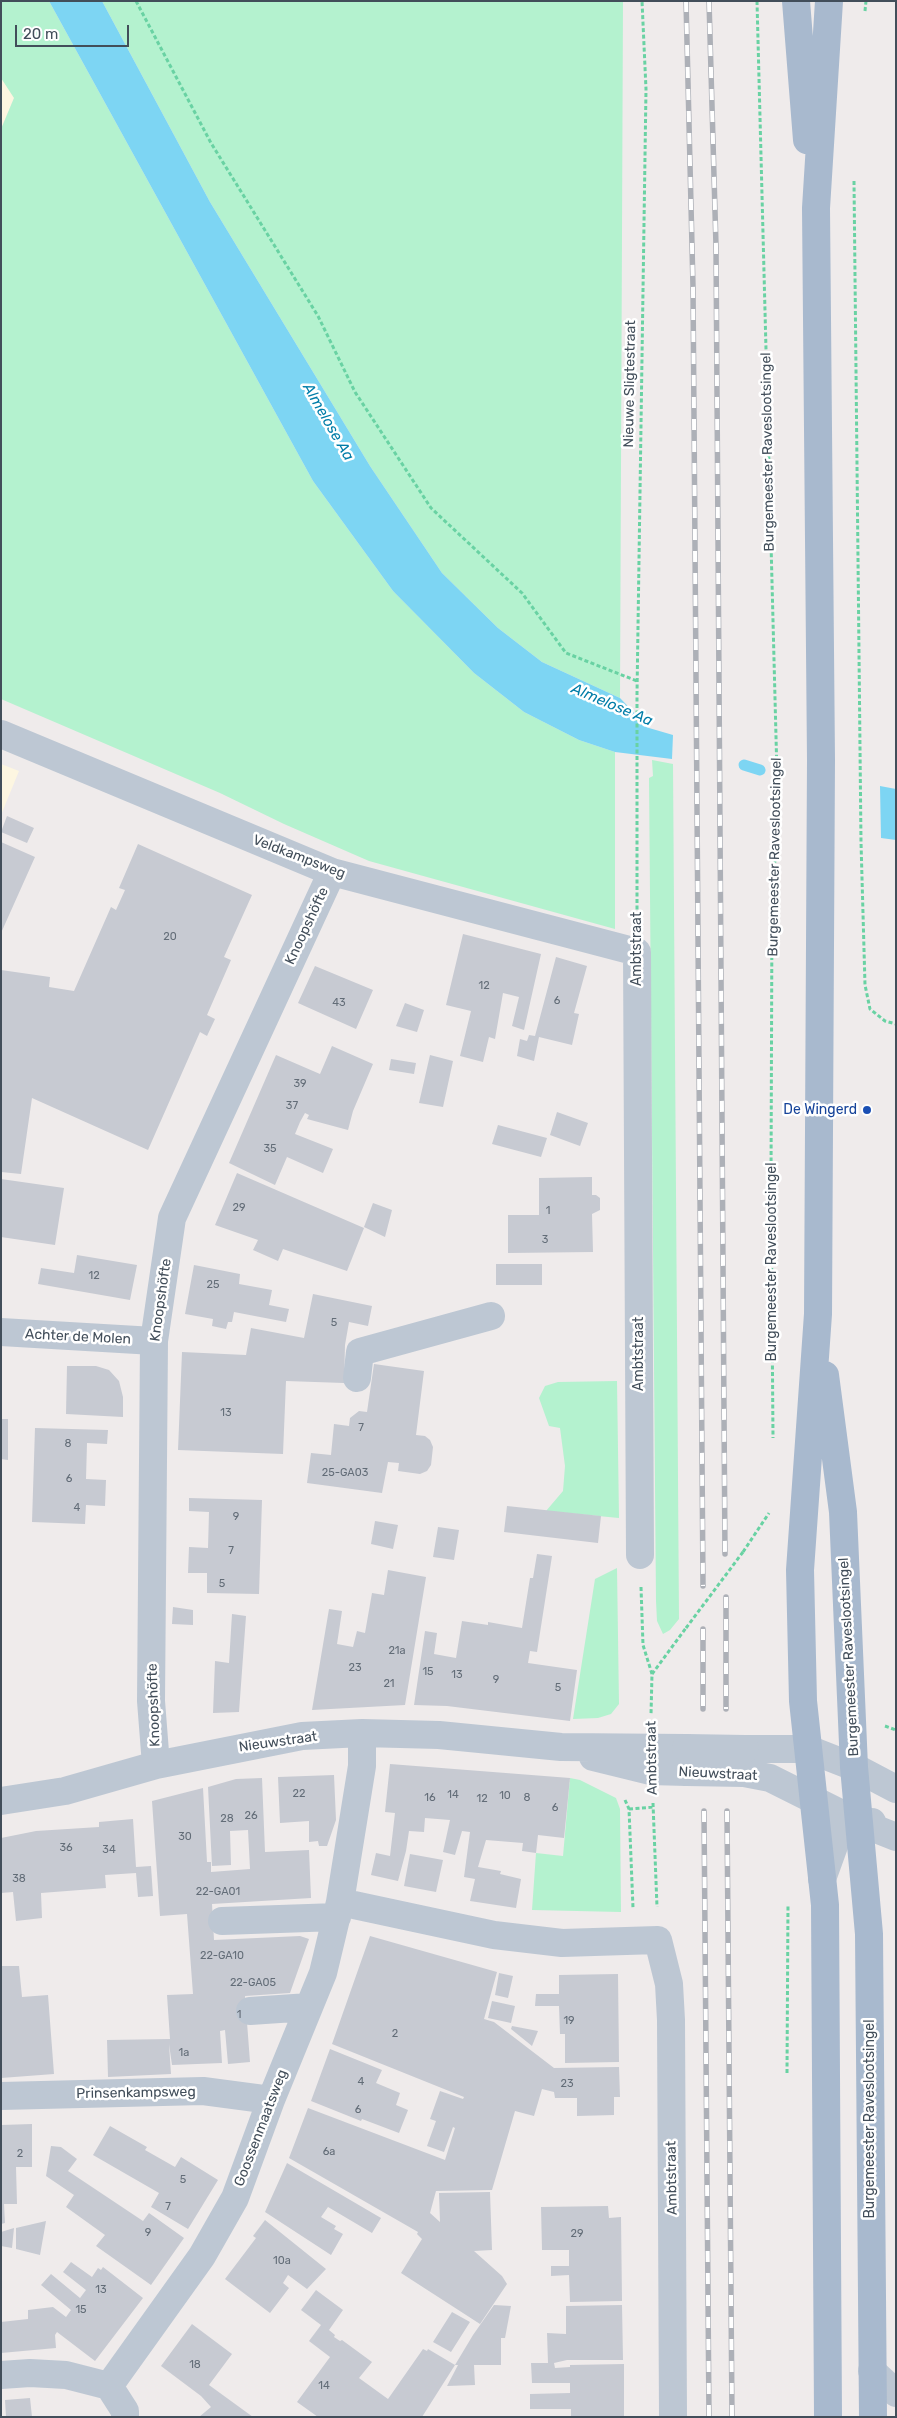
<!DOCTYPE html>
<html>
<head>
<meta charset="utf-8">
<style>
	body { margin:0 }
	#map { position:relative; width:897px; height:2418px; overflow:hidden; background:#efebeb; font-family:Rubik,sans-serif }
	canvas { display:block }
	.frame { position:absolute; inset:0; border:2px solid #424e5a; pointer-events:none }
	.scale { position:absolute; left:15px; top:25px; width:114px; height:22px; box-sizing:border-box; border:2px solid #424e5a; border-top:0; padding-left:6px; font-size:15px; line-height:18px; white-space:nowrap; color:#424e5a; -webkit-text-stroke:4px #fff; paint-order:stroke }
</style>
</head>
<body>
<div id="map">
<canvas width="897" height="2418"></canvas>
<div class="frame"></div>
<div class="scale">20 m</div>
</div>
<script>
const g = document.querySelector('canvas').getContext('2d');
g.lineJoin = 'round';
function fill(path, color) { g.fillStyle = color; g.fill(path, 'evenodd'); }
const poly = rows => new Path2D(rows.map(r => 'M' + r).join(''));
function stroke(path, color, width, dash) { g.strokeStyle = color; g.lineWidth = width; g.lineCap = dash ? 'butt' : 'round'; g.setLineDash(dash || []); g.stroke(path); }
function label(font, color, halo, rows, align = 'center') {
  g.font = font + ' Rubik,sans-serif'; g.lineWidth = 5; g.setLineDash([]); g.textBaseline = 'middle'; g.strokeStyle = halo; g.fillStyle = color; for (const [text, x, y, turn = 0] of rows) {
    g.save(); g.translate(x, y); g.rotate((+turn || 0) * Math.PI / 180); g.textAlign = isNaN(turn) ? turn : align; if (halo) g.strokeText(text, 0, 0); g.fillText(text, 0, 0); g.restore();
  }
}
fill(poly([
	[1,1,14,98,1,129],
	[1,764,19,771,1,815]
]), '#fdf6e1');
fill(poly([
	[1,1,49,1,313,481,393,591,474,673,524,712,579,740,615,752,615,929,369,861,284,824,220,793,1,699,1,129,14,98,1,78],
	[102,1,623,1,620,698,542,662,498,628,442,573,370,466,210,202],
	[652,760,673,764,679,1619,670,1630,663,1634,657,1621,656,1601,649,778,653,776],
	[617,1381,619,1518,546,1511,563,1491,565,1466,560,1428,549,1426,539,1398,545,1386,558,1382],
	[617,1568,619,1704,611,1714,598,1718,573,1719,595,1579],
	[570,1778,580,1780,616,1798,620,1809,621,1912,532,1910,536,1853,563,1856]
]), '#b4f2cf');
fill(poly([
	[49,1,102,1,210,202,370,466,442,573,498,628,542,662,620,698,649,728,673,735,672,759,615,752,579,740,524,712,474,673,393,591,313,481],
	[880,786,896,789,896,840,881,838]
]), '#7dd5f3');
stroke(poly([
	[744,765,760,770]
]), '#7dd5f3', 11);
fill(poly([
	[7,816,34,828,27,843,1,832],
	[1,842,35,857,1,933],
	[138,844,252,895,224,957,231,960,207,1015,215,1019,207,1036,200,1032,148,1150,32,1098,21,1174,1,1172,1,970,50,977,49,987,74,991,111,907,116,910,125,890,119,888],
	[463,934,541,954,524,1030,512,1026,519,997,503,993,495,1039,489,1037,483,1062,460,1056,471,1011,446,1005],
	[556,957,587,966,574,1013,579,1014,572,1045,539,1037,534,1061,517,1056,520,1039,527,1041,529,1035,535,1036],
	[315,966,373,990,356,1029,298,1003],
	[405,1003,424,1010,417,1032,396,1026],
	[332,1046,373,1064,353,1111,348,1130,307,1119,309,1115,305,1113,300,1122,295,1134,333,1149,323,1173,287,1157,275,1185,229,1163,276,1055,320,1074],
	[430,1055,453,1061,443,1107,419,1103],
	[391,1059,416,1063,414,1074,389,1070],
	[557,1112,588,1123,580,1146,550,1135],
	[498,1125,547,1138,541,1157,492,1144],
	[237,1173,364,1228,347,1271,283,1249,278,1261,253,1250,258,1240,215,1225],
	[592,1177,592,1195,596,1195,600,1198,600,1210,592,1214,593,1252,508,1253,508,1215,539,1215,539,1178],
	[1,1179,64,1188,55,1245,1,1237],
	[373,1203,392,1210,385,1237,364,1227],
	[77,1255,137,1265,130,1300,38,1284,41,1268,74,1273],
	[496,1264,542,1264,542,1285,496,1285],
	[194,1265,240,1274,239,1284,272,1290,269,1305,289,1309,286,1322,234,1312,232,1322,228,1322,226,1329,212,1326,213,1319,185,1314],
	[313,1294,372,1306,368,1326,349,1322,345,1345,344,1383,286,1381,283,1454,178,1450,182,1352,246,1355,251,1328,304,1338],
	[374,1364,424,1371,416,1435,425,1436,430,1440,433,1447,431,1465,427,1471,420,1474,398,1471,399,1463,388,1462,382,1493,307,1483,311,1453,331,1455,334,1424,349,1426,350,1418,359,1411,367,1412],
	[67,1366,96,1366,109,1370,119,1381,123,1397,123,1417,66,1414],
	[1,1419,8,1419,8,1460,1,1459],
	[35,1428,108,1430,107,1444,87,1443,86,1479,106,1480,105,1506,86,1505,85,1524,32,1522],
	[189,1498,262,1500,259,1594,207,1593,207,1573,188,1573,189,1547,208,1548,209,1512,189,1511],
	[507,1506,601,1516,598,1543,504,1532],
	[375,1521,398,1525,393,1549,371,1544],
	[438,1527,459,1530,454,1560,433,1557],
	[537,1554,552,1556,537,1652,530,1651,528,1663,577,1670,570,1721,447,1706,414,1705,425,1631,437,1633,434,1654,456,1658,462,1621,488,1625,488,1622,522,1628,530,1578,533,1578],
	[388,1570,426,1577,405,1705,312,1710,329,1609,342,1611,337,1644,353,1647,357,1631,365,1633,372,1593,384,1595],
	[173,1607,193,1610,193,1625,172,1624],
	[232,1614,246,1616,239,1712,213,1713,215,1661,229,1663],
	[390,1764,570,1778,564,1838,538,1835,536,1853,522,1851,523,1843,486,1840,478,1867,501,1871,500,1874,521,1879,516,1908,470,1901,475,1879,464,1877,470,1832,462,1831,455,1855,443,1852,450,1820,425,1818,424,1832,409,1831,406,1851,398,1881,371,1875,376,1853,390,1856,395,1813,385,1812],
	[334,1775,336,1820,327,1846,319,1846,318,1841,309,1842,309,1821,280,1823,278,1777],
	[262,1778,265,1852,309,1850,311,1898,212,1904,214,1940,300,1936,309,1939,290,1993,245,1996,250,2062,228,2064,225,2030,220,2031,222,2063,172,2065,169,2044,171,2074,108,2077,107,2040,170,2039,167,1995,193,1994,187,1914,160,1916,152,1801,203,1788,207,1862,211,1862,211,1872,250,1869,248,1830,230,1831,231,1865,212,1866,208,1787,236,1779],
	[133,1819,136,1867,151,1866,153,1896,138,1897,136,1873,105,1875,106,1888,41,1893,42,1918,16,1921,13,1892,1,1893,1,1838,36,1831,99,1827,99,1822],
	[410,1854,443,1860,436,1892,404,1886],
	[370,1936,497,1972,484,2019,494,2022,554,2068,619,2067,620,2097,614,2097,614,2115,577,2116,577,2098,555,2098,554,2092,542,2089,534,2116,515,2111,492,2190,436,2191,430,2213,440,2222,439,2193,490,2192,492,2250,474,2251,502,2276,507,2284,480,2324,401,2273,422,2239,417,2234,418,2232,289,2158,308,2108,445,2160,455,2128,453,2127,444,2152,427,2146,436,2121,430,2119,440,2091,463,2099,464,2097,332,2044],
	[1,1966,19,1966,22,1997,48,1995,54,2074,1,2078],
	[499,1973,513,1976,508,1998,495,1995],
	[618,1974,619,2062,565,2063,565,2034,560,2034,559,2006,535,2006,536,1994,559,1994,559,1975],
	[492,2001,515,2006,511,2023,488,2018],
	[512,2026,538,2031,532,2046,511,2029],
	[330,2049,382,2070,376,2083,400,2093,396,2105,408,2110,399,2133,362,2119,361,2121,311,2101],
	[32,2124,32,2167,16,2167,17,2204,4,2204,5,2223,1,2224,1,2125],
	[110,2126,147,2147,145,2150,175,2167,181,2157,218,2180,188,2229,151,2207,159,2193,93,2155],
	[51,2146,61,2147,77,2159,68,2171,143,2221,149,2213,184,2238,151,2285,96,2246,105,2235,66,2207,74,2195,46,2176],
	[287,2163,381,2218,372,2233,328,2207,321,2217,336,2226,334,2229,343,2234,331,2255,265,2212],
	[608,2206,609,2218,621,2217,622,2301,570,2302,569,2275,551,2276,551,2266,569,2266,569,2250,542,2250,541,2207],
	[265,2220,326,2269,307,2289,288,2275,283,2283,289,2288,270,2313,225,2279,256,2238,253,2236],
	[46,2221,40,2255,16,2249,16,2228],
	[14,2228,12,2248,1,2246,1,2232],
	[71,2262,92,2277,98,2268,101,2270,103,2267,143,2298,95,2361,57,2332,55,2335,56,2348,1,2353,1,2322,28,2319,28,2310,53,2307,66,2317,71,2310,41,2285,51,2274,80,2298,86,2290,63,2272],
	[316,2290,343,2310,329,2330,335,2335,334,2337,340,2341,342,2340,372,2362,359,2378,388,2399,423,2349,427,2351,428,2349,455,2365,422,2417,318,2417,297,2402,330,2357,309,2341,321,2325,301,2310],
	[494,2305,511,2306,505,2338,501,2338,501,2365,474,2365,475,2385,447,2386,458,2365,455,2365,473,2335],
	[622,2305,623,2360,567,2360,554,2363,555,2368,570,2367,570,2365,624,2364,624,2417,571,2417,571,2409,530,2409,530,2394,570,2393,570,2383,532,2383,531,2363,548,2363,547,2333,566,2334,566,2306],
	[452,2312,470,2322,451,2352,433,2342],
	[192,2324,232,2354,209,2385,253,2417,199,2417,211,2407,201,2396,161,2366],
	[30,2398,32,2417,6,2417,5,2400]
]), '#c7cad2');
stroke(poly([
	[136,1,211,143,318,316,355,392,431,508,522,593,566,653,637,681],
	[757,1,778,814,772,905,771,1181,773,1438],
	[865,11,866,1],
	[854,181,861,842,865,985,870,1009,885,1021,896,1024],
	[637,916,637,694,646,89,642,1],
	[743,1552,769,1513],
	[641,1587,643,1645,652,1674,651,1715],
	[652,1674,686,1628],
	[885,1726,896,1730],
	[625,1800,629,1809,633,1908],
	[653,1803,657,1907],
	[629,1809,654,1807],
	[787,2073,788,1904]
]), '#69d2a3', 3, [4, 2.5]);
stroke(poly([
	[1,734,332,872,637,952,640,1555],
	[1,1332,154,1341],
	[357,1378,360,1352,491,1316],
	[745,1749,808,1749,854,1767,896,1789],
	[593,1757,650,1771,687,1772],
	[156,1765,151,1701,154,1341,172,1218,332,872],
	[744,1773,770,1778,858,1822,896,1837],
	[1,1801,65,1791,156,1765,302,1736,362,1733,439,1735,561,1747,686,1748],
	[822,1879,839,1832,858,1822,872,1822],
	[340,1902,494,1935,562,1943,658,1940,669,1984,671,2020,673,2417],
	[222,1921,337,1917],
	[250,2011,309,2007],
	[1,2096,203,2091,271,2100],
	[872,2371,896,2393],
	[1,2375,30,2373,66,2375,109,2386,202,2256,235,2198,271,2100,323,1973,340,1902,362,1766,362,1733],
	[109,2386,125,2411,125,2417]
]), '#bdc7d3', 28);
stroke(poly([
	[796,1,807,140],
	[825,1375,843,1512,854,1767,869,1934,873,2417],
	[828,2417,825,1905,803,1701,800,1570,818,1314,821,760,816,208,829,1]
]), '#a8b9ce', 28);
const rail = poly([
	[686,1,693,287,703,1586],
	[709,1,716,246,725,1554],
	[726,1597,726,1709],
	[703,1629,703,1709],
	[704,1811,709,2417],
	[727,1811,732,2417]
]);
stroke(rail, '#adb0b7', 5.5);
stroke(rail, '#fff', 4, [11]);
stroke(poly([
	[686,1628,743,1552]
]), '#69d2a3', 3, [4, 2.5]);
stroke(poly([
	[686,1748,745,1749],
	[687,1772,744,1773]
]), '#bdc7d3', 28);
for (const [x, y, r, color] of [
	[867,1110,5,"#1a4fb4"]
]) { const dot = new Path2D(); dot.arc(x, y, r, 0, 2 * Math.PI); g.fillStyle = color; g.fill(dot); stroke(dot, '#fff', 2); }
label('11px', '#636d78', null, [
	["20",170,937],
	["12",484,986],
	["6",557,1001],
	["43",339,1003],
	["39",300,1084],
	["37",292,1106],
	["35",270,1149],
	["29",239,1208],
	["1",548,1211],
	["3",545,1240],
	["12",94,1276],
	["25",213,1285],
	["5",334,1323],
	["13",226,1413],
	["7",361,1428],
	["8",68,1444],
	["25-GA03",345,1473],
	["6",69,1479],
	["4",77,1508],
	["9",236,1517],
	["7",231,1551],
	["5",222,1584],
	["21a",397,1651],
	["23",355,1668],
	["15",428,1672],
	["13",457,1675],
	["9",496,1680],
	["21",389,1684],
	["5",558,1688],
	["22",299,1794],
	["14",453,1795],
	["10",505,1796],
	["16",430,1798],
	["8",527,1798],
	["12",482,1799],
	["6",555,1808],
	["26",251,1816],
	["28",227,1819],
	["30",185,1837],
	["36",66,1848],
	["34",109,1850],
	["38",19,1879],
	["22-GA01",218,1892],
	["22-GA10",222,1956],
	["22-GA05",253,1983],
	["1",239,2015],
	["19",569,2021],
	["2",395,2034],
	["1a",184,2053],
	["4",361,2082],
	["23",567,2084],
	["6",358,2110],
	["6a",329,2152],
	["2",20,2154],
	["5",183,2180],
	["7",168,2207],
	["9",148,2233],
	["29",577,2234],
	["10a",282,2261],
	["13",101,2290],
	["15",81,2310],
	["18",195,2365],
	["14",324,2386]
]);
label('14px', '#424e5a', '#fff', [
	["Nieuwe Sligtestraat",630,384,-89],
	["Burgemeester Raveslootsingel",768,452,-91],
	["Veldkampsweg",299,857,21],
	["Burgemeester Raveslootsingel",775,857,-89],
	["Knoopshöfte",307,926,-65],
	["Ambtstraat",637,949,-90],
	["Burgemeester Raveslootsingel",772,1262,-90],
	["Knoopshöfte",161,1300,-82],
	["Achter de Molen",78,1337,3],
	["Ambtstraat",639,1354,-90],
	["Burgemeester Raveslootsingel",849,1657,-93],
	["Knoopshöfte",154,1705,-92],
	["Nieuwstraat",278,1742,-8],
	["Ambtstraat",652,1758,-91],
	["Nieuwstraat",718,1774,3],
	["Prinsenkampsweg",136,2093,-1],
	["Burgemeester Raveslootsingel",870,2119,-90],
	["Goossenmaatsweg",261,2128,-69],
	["Ambtstraat",672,2178,-91]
]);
label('14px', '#164399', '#fff', [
	["De Wingerd",857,1110]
], 'right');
label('italic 15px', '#017da8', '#fff', [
	["Almelose Aa",328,422,60],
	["Almelose Aa",612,705,23]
]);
</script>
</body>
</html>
